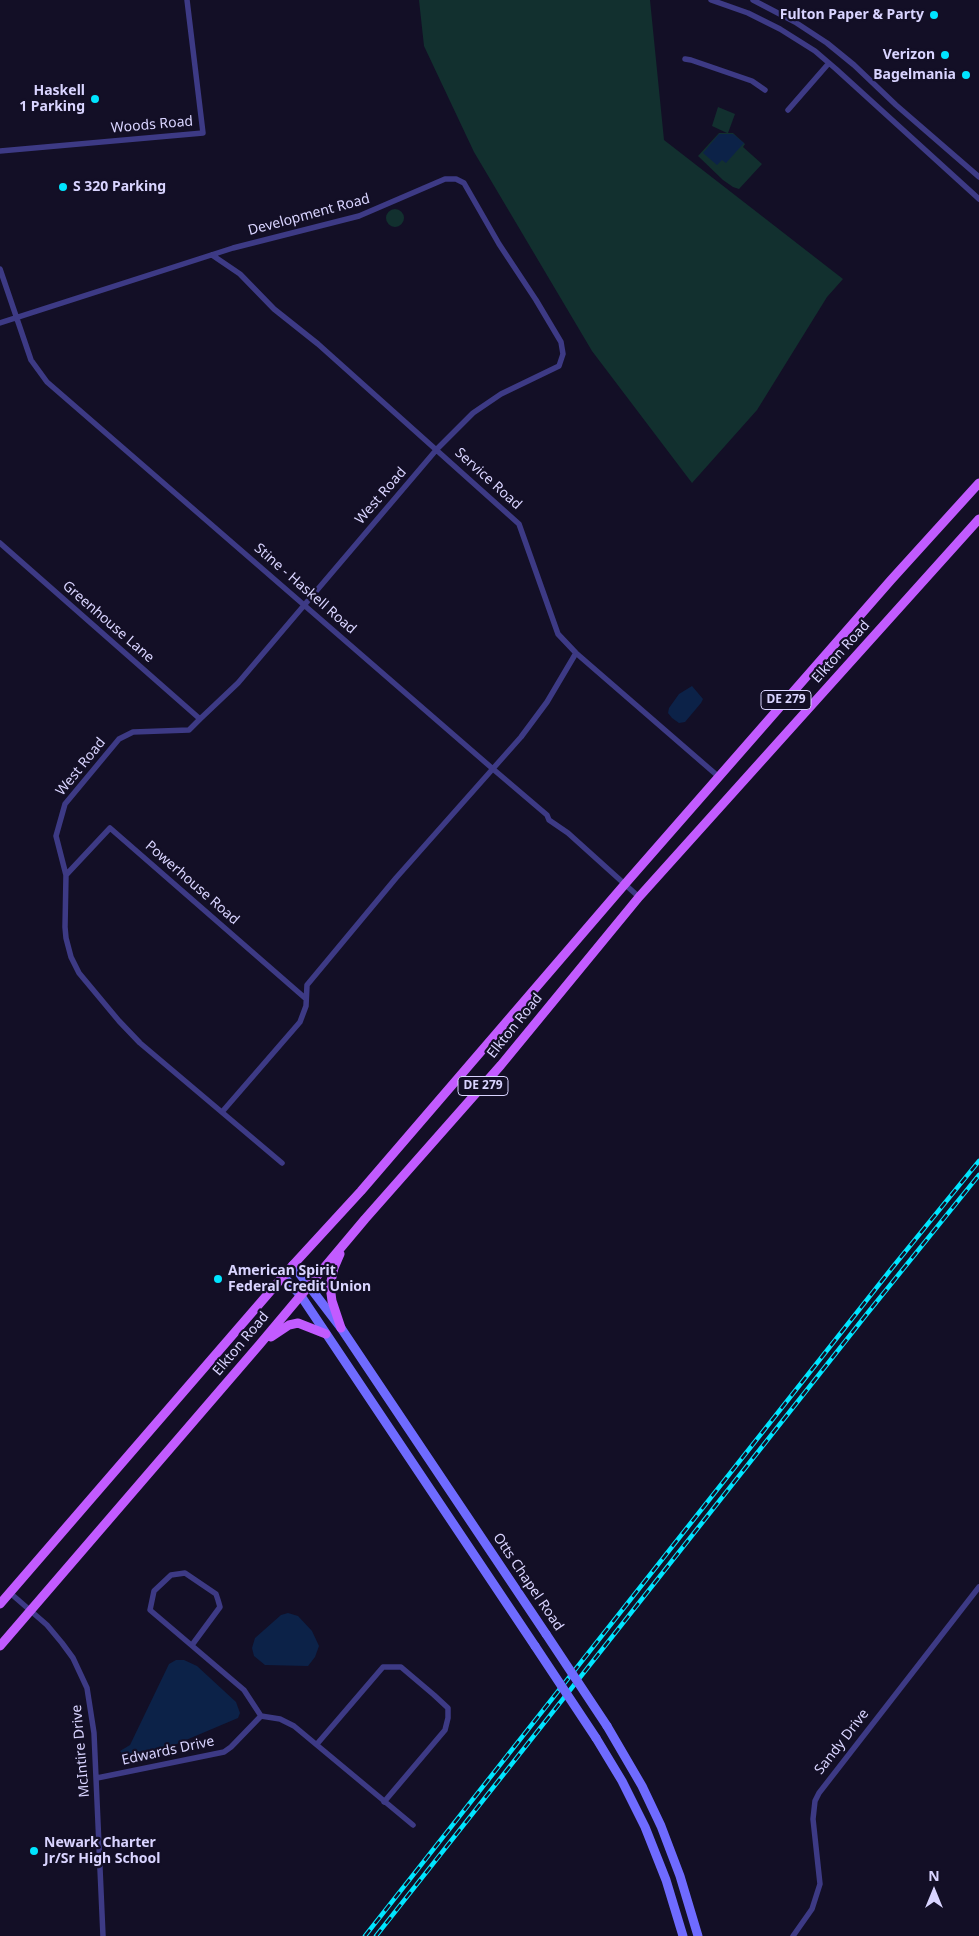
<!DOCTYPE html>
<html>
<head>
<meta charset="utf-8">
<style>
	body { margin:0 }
	#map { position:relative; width:979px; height:1936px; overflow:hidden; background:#130f26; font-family:"Noto Sans",sans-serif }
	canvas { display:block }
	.north { position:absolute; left:909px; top:1866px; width:50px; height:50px; -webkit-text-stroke:4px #130f26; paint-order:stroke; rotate:0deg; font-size:14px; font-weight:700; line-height:20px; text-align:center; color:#d9d4ff }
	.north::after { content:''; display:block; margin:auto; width:18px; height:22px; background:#d9d4ff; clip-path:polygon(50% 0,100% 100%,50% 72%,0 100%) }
</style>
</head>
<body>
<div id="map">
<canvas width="979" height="1936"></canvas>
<div class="north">N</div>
</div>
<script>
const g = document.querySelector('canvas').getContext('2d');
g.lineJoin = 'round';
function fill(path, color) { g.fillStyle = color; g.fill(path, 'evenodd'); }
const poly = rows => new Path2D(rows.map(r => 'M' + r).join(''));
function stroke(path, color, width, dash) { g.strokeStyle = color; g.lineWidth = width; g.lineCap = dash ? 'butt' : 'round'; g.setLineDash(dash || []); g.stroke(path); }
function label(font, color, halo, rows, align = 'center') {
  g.font = font + ' "Noto Sans",sans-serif'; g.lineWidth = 4.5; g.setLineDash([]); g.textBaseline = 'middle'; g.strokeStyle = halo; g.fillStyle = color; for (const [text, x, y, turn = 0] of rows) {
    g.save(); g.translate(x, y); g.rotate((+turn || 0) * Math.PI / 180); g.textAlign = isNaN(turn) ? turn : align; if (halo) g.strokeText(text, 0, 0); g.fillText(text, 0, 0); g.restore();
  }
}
fill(poly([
	[419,0,650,0,664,140,843,279,827,297,757,410,692,483,592,351,474,152,424,46],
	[718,107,735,114,728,133,733,133,745,144,743,147,762,164,739,189,733,187,723,180,698,156,719,133,727,133,712,126],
	'386 218a9 9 0 1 1 18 0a9 9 0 1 1-18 0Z'
]), '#12302f');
fill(poly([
	[733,134,744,143,726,163,722,160,717,165,703,153,719,134],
	[692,686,703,699,701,703,685,722,679,723,672,718,668,713,669,708,679,694],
	[288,1613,298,1616,312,1631,319,1646,315,1657,308,1666,265,1665,254,1656,252,1648,255,1638,281,1615],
	[176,1660,184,1660,197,1666,236,1702,240,1713,238,1718,160,1751,134,1759,125,1758,120,1751,130,1745,169,1664]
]), '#0c2248');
stroke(poly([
	[711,0,748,13,780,29,815,51,836,69,979,199],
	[753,0,795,22,827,43,854,65,896,105,979,177],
	[685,59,691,60,752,81,765,90],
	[788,110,829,63],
	[0,151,203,133,187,0],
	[212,255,240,274,274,309,318,344,519,524,558,634,576,653,719,777],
	[0,269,31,360,47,382,493,769,547,815,549,820,568,833,639,897],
	[0,323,233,248,359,216,445,179,456,179,464,183,499,244,536,300,561,342,563,354,559,366,501,394,473,413,437,449,238,683,200,719,189,730,133,732,119,739,65,804,56,836,66,875,65,927,66,938,71,957,79,973,119,1021,140,1043,282,1163],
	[0,543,200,719],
	[66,875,110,828,305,998],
	[222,1112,300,1022,306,1006,307,985,396,878,521,737,547,702,576,653],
	[9,1592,47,1625,62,1643,73,1658,87,1688,94,1733,103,1936],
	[192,1645,220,1607,218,1600,216,1594,185,1573,171,1575,154,1591,150,1610,244,1690,261,1716,280,1719,294,1726,413,1825],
	[317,1744,383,1667,401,1667,434,1695,448,1708,448,1718,445,1730,384,1802],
	[97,1778,224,1752,231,1747,261,1716],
	[793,1936,812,1909,820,1884,813,1819,815,1801,819,1793,979,1587]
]), '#3d3a85', 5.5);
stroke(poly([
	[293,1265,341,1328,546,1634],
	[283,1276,301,1296,535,1646],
	[607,1726,642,1786,661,1826,680,1876,698,1936],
	[596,1738,622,1781,645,1827,666,1880,683,1936]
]), '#6f6bff', 9);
stroke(poly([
	[340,1254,334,1268,330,1286,332,1301,341,1328],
	[271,1337,289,1325,298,1323,326,1334],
	[0,1604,293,1265,361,1191,625,884,891,580,979,483],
	[0,1646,260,1344,365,1219,501,1065,639,897,979,519]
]), '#c25bff', 9);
const rail = poly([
	[365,1936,892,1268,979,1161],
	[376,1936,866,1315,979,1175]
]);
stroke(rail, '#00e5ff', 4.5);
stroke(rail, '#130f26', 2.5, [8]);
stroke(poly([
	[546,1634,607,1726],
	[535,1646,596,1738]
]), '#6f6bff', 9);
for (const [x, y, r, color] of [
	[934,15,5,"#00e5ff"],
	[945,55,5,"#00e5ff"],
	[966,75,5,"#00e5ff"],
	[95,99,5,"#00e5ff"],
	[63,187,5,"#00e5ff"],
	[218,1279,5,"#00e5ff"],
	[34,1851,5,"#00e5ff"]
]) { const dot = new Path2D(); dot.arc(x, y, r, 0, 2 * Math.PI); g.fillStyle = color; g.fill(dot); stroke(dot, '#130f26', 2); }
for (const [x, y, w] of [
	[786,700,50],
	[483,1086,50]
]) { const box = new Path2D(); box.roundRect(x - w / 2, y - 9.5, w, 19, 4); g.fillStyle = '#130f26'; g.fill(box); stroke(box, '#d9d4ff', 1); }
label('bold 12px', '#d9d4ff', null, [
	["DE 279",786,700],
	["DE 279",483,1086]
]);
label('bold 14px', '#d9d4ff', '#130f26', [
	["Fulton Paper & Party",924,15],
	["Verizon",935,55],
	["Bagelmania",956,75],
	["Haskell",85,91],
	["1 Parking",85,107],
	["S 320 Parking",73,187,"left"],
	["American Spirit",228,1271,"left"],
	["Federal Credit Union",228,1287,"left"],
	["Newark Charter",44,1843,"left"],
	["Jr/Sr High School",44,1859,"left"]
], 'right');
label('14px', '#d9d4ff', '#130f26', [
	["Woods Road",152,125,-5],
	["Development Road",309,215,-15],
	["Service Road",488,479,42],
	["West Road",381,496,-49],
	["Stine - Haskell Road",305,589,41],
	["Greenhouse Lane",108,622,41],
	["Elkton Road",841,652,-48],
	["West Road",81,767,-51],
	["Powerhouse Road",192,883,41],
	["Elkton Road",515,1026,-51],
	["Elkton Road",241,1344,-50],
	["Otts Chapel Road",528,1582,56],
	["Sandy Drive",842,1742,-52],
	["McIntire Drive",81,1751,-95],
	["Edwards Drive",168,1751,-12]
]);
</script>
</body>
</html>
